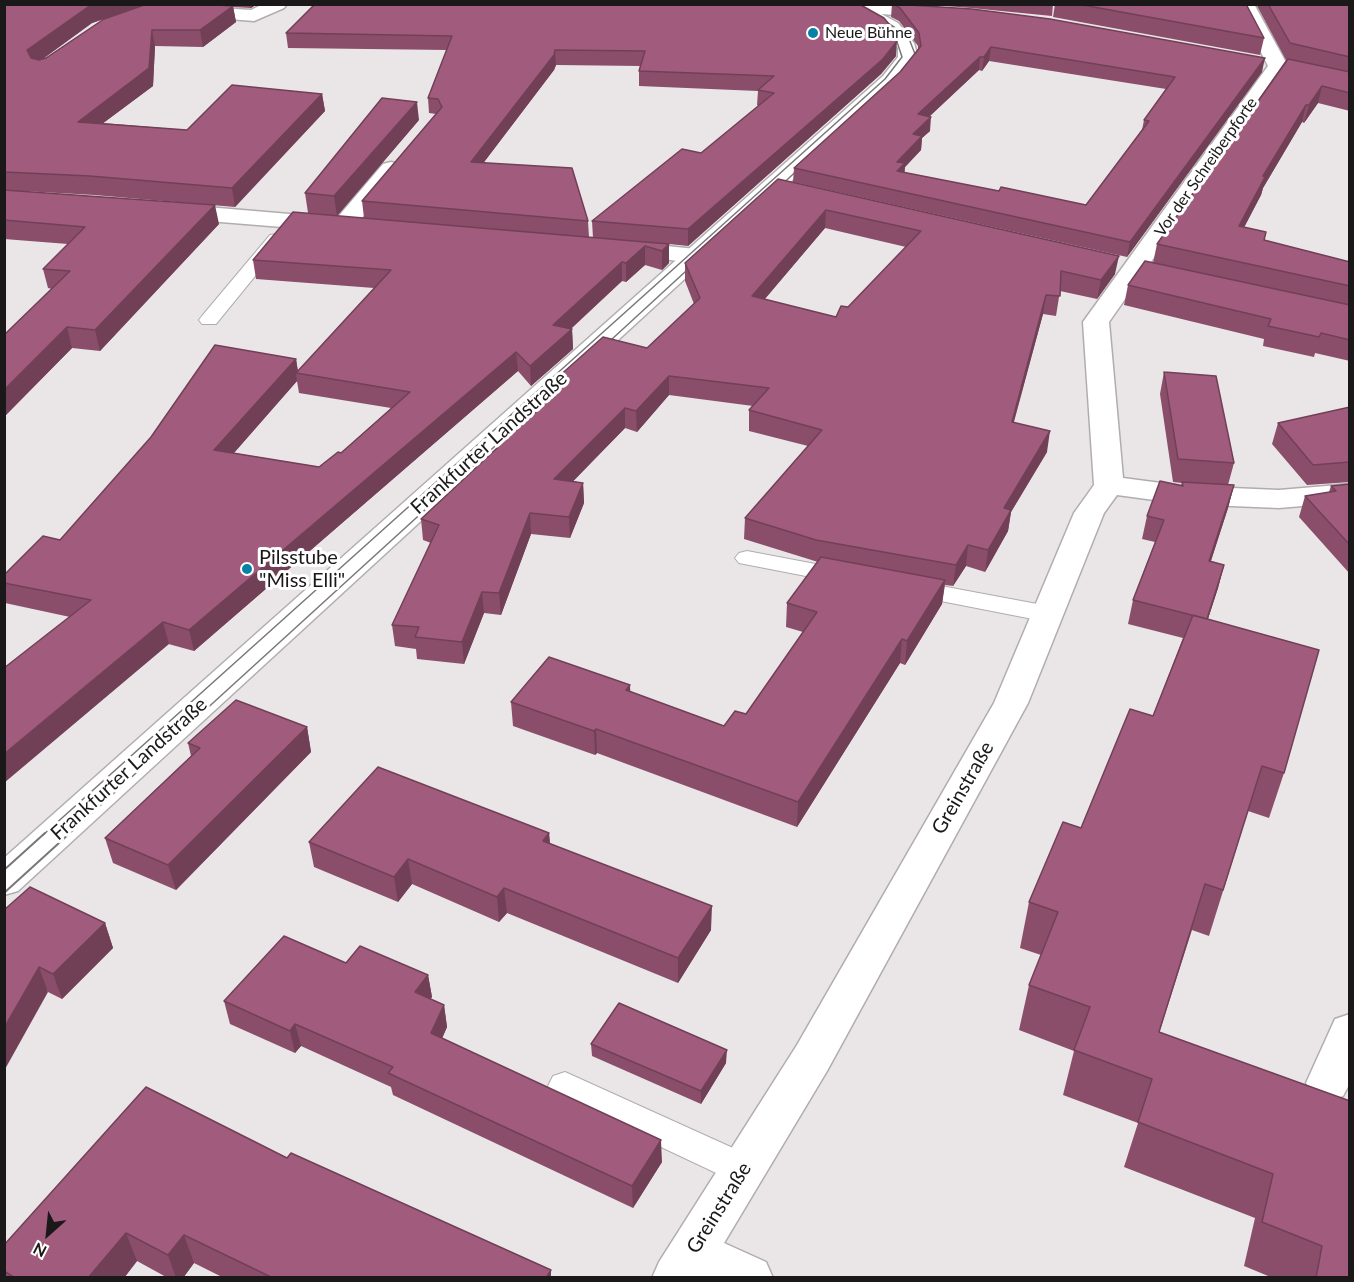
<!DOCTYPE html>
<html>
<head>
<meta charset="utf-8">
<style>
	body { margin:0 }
	#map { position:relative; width:1354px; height:1282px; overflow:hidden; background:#eae6e8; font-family:Lato,sans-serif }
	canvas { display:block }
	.frame { position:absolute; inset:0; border:6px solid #1a1819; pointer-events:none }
	.north { position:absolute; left:18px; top:1204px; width:60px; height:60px; -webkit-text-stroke:4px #fff; paint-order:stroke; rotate:207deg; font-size:16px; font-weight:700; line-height:24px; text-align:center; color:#1a1819 }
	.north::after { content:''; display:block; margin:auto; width:21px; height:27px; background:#1a1819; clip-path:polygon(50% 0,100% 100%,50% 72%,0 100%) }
</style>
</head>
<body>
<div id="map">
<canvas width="1354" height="1282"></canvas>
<div class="frame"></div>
<div class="north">N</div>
</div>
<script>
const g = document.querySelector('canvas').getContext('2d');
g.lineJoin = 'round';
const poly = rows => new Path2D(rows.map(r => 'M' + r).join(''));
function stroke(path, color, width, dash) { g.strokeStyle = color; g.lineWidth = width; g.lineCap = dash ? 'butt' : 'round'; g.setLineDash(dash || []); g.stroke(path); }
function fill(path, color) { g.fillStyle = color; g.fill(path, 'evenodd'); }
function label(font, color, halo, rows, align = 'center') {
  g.font = font + ' Lato,sans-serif'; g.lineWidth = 6; g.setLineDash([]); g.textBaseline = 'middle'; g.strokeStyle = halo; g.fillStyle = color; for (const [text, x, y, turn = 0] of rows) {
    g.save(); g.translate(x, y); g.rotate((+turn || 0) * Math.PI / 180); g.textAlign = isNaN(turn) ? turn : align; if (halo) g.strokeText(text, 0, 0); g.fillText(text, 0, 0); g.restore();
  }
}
const lane = poly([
	[276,234,282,235,285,239,282,243,216,324,202,324,199,320,202,316,270,235,276,234],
	[747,551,847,570,856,572,859,577,856,582,847,584,739,563,735,558,739,553,747,551],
	[909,580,1048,606,1057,608,1061,614,1057,620,1048,622,900,593,897,588,900,583,909,580],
	[565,1072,755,1158,761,1169,755,1180,743,1185,731,1180,553,1096,548,1086,553,1076,565,1072]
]);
const street = poly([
	[263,4,287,4,284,8,254,21,190,16,184,15,181,11,184,7,190,6,251,10,263,4],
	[847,4,936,8,942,9,945,13,942,17,936,18,854,12,848,11,845,7,847,4],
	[1236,4,1254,4,1288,66,1109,322,1123,478,1184,486,1279,490,1350,484,1350,502,1279,508,1184,504,1117,495,1104,513,1028,703,827,1071,724,1243,766,1262,773,1278,652,1278,659,1262,797,1045,994,703,1074,513,1094,485,1083,322,1268,66,1236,4],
	[391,162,399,164,402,169,352,230,344,232,171,218,163,216,160,211,163,206,171,204,337,218,383,164,391,162],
	[626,242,696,249,704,251,708,256,704,261,696,263,618,254,614,249,618,244,626,242],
	[1350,1014,1350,1083,1343,1096,1328,1101,1313,1096,1306,1083,1335,1019,1350,1014]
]);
const secondary = poly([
	[840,4,863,4,898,23,914,43,918,58,897,84,18,891,4,895,4,858,883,76,898,57,898,48,884,31,840,4]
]);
stroke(lane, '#b1adaf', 2);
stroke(street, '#b1adaf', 3);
stroke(secondary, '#b1adaf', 3);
fill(lane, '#fff');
fill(street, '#fff');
fill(secondary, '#fff');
stroke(poly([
	[858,4,908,36,915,54,908,67],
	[774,192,805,163],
	[599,351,698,260],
	[43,835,885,79,902,57,896,39,884,28],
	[68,835,561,386]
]), '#7a7778', 1.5);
stroke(poly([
	[4,870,45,833],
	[4,893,70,833]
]), '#7a7778', 2);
fill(poly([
	[4,4,257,4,251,8,233,7,236,22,203,47,155,46,153,86,103,123,187,130,322,94,325,111,235,207,94,195,23,191,219,224,100,351,72,348,4,417,4,335,52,289,48,288,43,269,68,244,4,239],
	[104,19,46,58,42,59,92,23],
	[315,4,896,56,881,74,688,246,669,244,669,263,662,270,645,265,626,282,622,281,571,329,572,329,573,349,531,386,518,371,194,651,70,617,5,603,4,575,60,540,296,359,298,371,374,288,256,279,253,260,364,218,362,201,436,114,429,113,428,98,447,50,288,48,286,33],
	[556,65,640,66,639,71,639,86,758,91,757,105,759,106,701,153,592,221,593,238,589,237,588,221,484,162,554,70],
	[297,381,299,393,391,408,341,453,319,467,234,453],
	[892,4,1262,72,1127,257,793,182,794,168,900,72,918,49,918,46,899,21,891,17],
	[989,61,1166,89,1144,120,1142,130,1086,205,999,191,904,173,905,167,921,150,922,138,930,131,930,116,979,70,982,71],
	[919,4,1053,4,1052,16,971,8],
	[1055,4,1246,4,1264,38,1260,55,1053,17],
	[1256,4,1350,4,1350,111,1318,103,1304,123,1302,122,1263,188,1261,195,1244,227,1264,240,1350,262,1350,361,1315,353,1314,357,1263,346,1264,339,1124,305,1128,285,1153,263,1157,244,1286,60],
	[419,120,337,216,308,213,305,193],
	[778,179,1115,274,1097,299,1060,291,1056,316,1043,314,1014,422,1047,452,1011,512,1008,531,985,572,966,566,953,586,945,585,942,604,905,665,900,663,797,827,597,753,595,755,513,726,511,702,630,685,630,692,724,726,746,714,803,632,786,627,787,603,818,562,744,539,745,518,808,446,749,431,749,410,753,406,669,395,637,432,625,428,573,481,583,483,584,503,570,538,531,534,501,615,484,613,464,664,417,659,416,649,395,646,392,625,431,543,423,540,421,519,549,400,548,386,647,348,694,304,685,281,685,263],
	[825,228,906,247,848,307,836,317,765,299],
	[1164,372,1234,463,1228,485,1234,485,1228,508,1211,561,1224,565,1218,588,1208,619,1284,773,1269,818,1248,811,1209,936,1192,930,1159,1033,1350,1101,1350,1278,1273,1278,1244,1266,1255,1218,1124,1167,1138,1123,1063,1095,1074,1051,1019,1030,1029,985,1041,955,1020,948,1029,902,1081,828,1153,716,1183,638,1128,624,1133,600,1155,542,1142,539,1147,516,1181,486,1182,483,1173,482,1160,394],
	[1350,407,1350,482,1307,485,1272,444,1278,423],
	[1350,484,1350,574,1299,517,1305,496,1329,492,1331,486],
	[307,727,311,752,176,890,113,863,105,838,191,756,188,743],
	[549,833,550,843,711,930,678,983,507,913,499,922,412,884,398,902,314,867,309,842],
	[4,910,105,923,113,948,62,999,48,992],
	[346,963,428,975,432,997,430,999,444,1005,447,1027,442,1038,662,1162,633,1208,393,1095,391,1087,301,1046,295,1053,230,1024,224,1001],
	[591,1044,726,1063,701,1104,592,1056],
	[287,1158,551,1270,551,1278,224,1278,194,1263,183,1278,168,1278,137,1261,124,1278,4,1278,4,1245]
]), '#8a4e6b');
fill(poly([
	[96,4,146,4,92,23,32,67,27,50,88,7],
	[250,4,257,4,251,8],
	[233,6,236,22,203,47,200,30],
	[152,30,155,46,153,86,82,139,78,122],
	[897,41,896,56,881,74,688,246,688,229],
	[991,47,989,61,982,71,984,57],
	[555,50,556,65,554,70,472,178,471,162],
	[980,57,979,70,917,128,918,114],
	[1265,58,1262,72,1127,257,1130,242],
	[1322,86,1318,103,1304,123,1309,105],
	[322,94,325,111,235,207,232,188],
	[417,102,419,120,337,216,334,196],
	[1306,105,1302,122,1263,188,1261,195,1235,245,1239,226,1263,176],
	[931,117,930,131,922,138,921,150,905,167,904,178,896,186,897,162,913,134],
	[215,205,219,224,100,351,95,330],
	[826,210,825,228,751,315,752,296],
	[669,244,669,263,662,270,662,251],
	[645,246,645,265,626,282,626,263],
	[1119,256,1115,274,1097,299,1101,280],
	[622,262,622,281,554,344,553,325],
	[1046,295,1043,314,1008,442,1012,422],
	[67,327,72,348,4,417,4,390],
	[572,329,573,349,531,386,530,366],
	[516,352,518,371,194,651,189,630],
	[296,359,298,373,296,373,297,381,218,471,214,450],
	[669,376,669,395,637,432,636,411],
	[625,408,625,428,555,500,554,479],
	[1050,431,1047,452,1011,512,1008,531,985,572,988,550,1004,508],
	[583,483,584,503,570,538,569,517],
	[1234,485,1228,508,1203,585,1209,561],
	[530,513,531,534,501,615,499,593],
	[968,545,966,566,953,586,956,565],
	[1224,565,1218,588,1200,643,1206,619],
	[945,580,942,604,905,665,907,641],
	[482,592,484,613,464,664,462,642],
	[163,622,169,644,4,783,4,754],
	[902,639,900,663,797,827,798,802],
	[630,685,631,709,626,690],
	[307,727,311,752,176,890,168,865],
	[596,729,597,753,595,755,594,731],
	[549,833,551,858,543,841],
	[408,859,412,884,398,902,394,877],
	[504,888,507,913,499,922,497,897],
	[712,906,711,930,678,983,678,958],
	[105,923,113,948,62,999,53,974],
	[39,967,48,992,4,1071,4,1028],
	[428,975,432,997,418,1015,415,992],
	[444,1005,447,1027,435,1055,431,1033],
	[295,1024,301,1046,295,1053,290,1031],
	[727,1050,726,1063,701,1104,701,1091],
	[661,1140,662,1162,633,1208,632,1186],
	[126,1233,137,1261,124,1278,88,1278],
	[184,1235,194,1263,183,1278,176,1278,168,1255],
	[551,1270,551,1278,546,1278]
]), '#714057');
const building = poly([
	[4,4,96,4,88,7,27,50,31,58,39,60,46,58,104,19,147,4,201,4,233,6,200,30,152,30,149,68,78,122,187,130,232,85,322,94,232,188,90,176,4,172,4,4],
	[315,4,859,4,884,18,897,34,897,41,883,59,688,229,592,221,682,149,701,153,774,93,758,90,774,76,639,71,645,51,555,50,554,55,471,162,572,168,588,221,362,201,442,107,438,99,428,98,452,36,286,33,315,4],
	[893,4,972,9,1050,19,1265,58,1130,242,794,168,900,72,921,46,919,33,900,8,893,4],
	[991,47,1175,77,1144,120,1149,121,1086,205,1001,187,999,191,897,171,905,163,897,162,922,136,913,134,931,117,918,114,980,57,984,57,991,47],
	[1077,4,1246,4,1264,38,1077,4],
	[1268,4,1350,4,1350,57,1290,43,1268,4],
	[1288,59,1350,72,1350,93,1322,86,1309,105,1306,105,1263,176,1265,177,1239,226,1266,232,1264,240,1350,262,1350,286,1157,244,1288,59],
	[382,98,417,102,334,196,305,193,382,98],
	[778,179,1119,256,1101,280,1061,271,1060,296,1046,295,1012,422,1050,431,1004,508,1011,510,988,550,968,545,956,565,816,540,745,518,822,430,749,410,769,388,669,376,636,411,625,408,554,479,583,483,569,517,530,513,499,593,482,592,462,642,415,637,419,627,392,625,439,525,421,519,555,394,548,386,603,337,647,348,700,298,685,263,778,179],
	[826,210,921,231,848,307,841,306,836,317,752,296,826,210],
	[4,190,215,205,95,330,67,327,4,390,4,335,70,271,43,269,85,227,4,220,4,190],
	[293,212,669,244,662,251,645,246,626,263,622,262,553,325,572,329,530,366,516,352,189,630,163,622,4,754,4,668,91,600,4,583,4,575,43,536,60,540,151,437,215,345,296,359,214,450,319,467,338,452,341,453,410,392,296,373,391,270,253,260,293,212],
	[1145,261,1350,305,1350,340,1321,333,1319,337,1268,326,1271,319,1128,285,1145,261],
	[1164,372,1216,376,1234,463,1178,459,1164,372],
	[1350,407,1350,462,1313,465,1278,423,1350,407],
	[1160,481,1183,486,1182,482,1234,485,1209,561,1224,565,1207,619,1133,600,1164,520,1147,516,1160,481],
	[1350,484,1350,545,1305,496,1336,491,1331,486,1350,484],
	[821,557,945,580,907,641,902,639,798,802,596,729,594,731,511,702,549,657,630,685,626,690,724,726,735,711,746,714,817,612,787,603,821,557],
	[1193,615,1319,650,1284,773,1262,766,1223,890,1205,884,1159,1032,1350,1101,1350,1278,1316,1278,1322,1246,1262,1222,1273,1174,1138,1122,1152,1079,1074,1050,1090,1007,1029,985,1058,912,1029,902,1063,822,1081,828,1130,709,1153,716,1193,615],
	[236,700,307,727,168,865,105,838,200,748,188,743,236,700],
	[378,767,549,833,543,841,712,906,678,958,504,888,497,897,408,859,394,877,309,842,378,767],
	[30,887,105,923,53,974,39,967,4,1028,4,910,30,887],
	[284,936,346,963,360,946,428,975,415,992,444,1005,431,1033,661,1140,632,1186,388,1073,393,1067,295,1024,290,1031,224,1001,284,936],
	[619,1003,727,1050,701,1091,591,1044,619,1003],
	[146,1087,287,1158,291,1153,551,1270,546,1278,273,1278,184,1235,168,1255,126,1233,88,1278,15,1278,4,1271,4,1245,146,1087]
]);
fill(building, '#a15b7c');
stroke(building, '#714057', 1.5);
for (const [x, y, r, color] of [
	[813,33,6,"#0881a7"],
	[247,569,6,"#0881a7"]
]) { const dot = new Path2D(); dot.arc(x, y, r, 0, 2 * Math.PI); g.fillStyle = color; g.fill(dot); stroke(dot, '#fff', 2); }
label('16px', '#1a1819', '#fff', [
	["Neue Bühne",825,33]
], 'left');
label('16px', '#1a1819', '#fff', [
	["Vor der Schreiberpforte",1206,167,-55]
]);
label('20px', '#1a1819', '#fff', [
	["Frankfurter Landstraße",489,443,-42],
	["Frankfurter Landstraße",129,769,-42],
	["Greinstraße",963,788,-60],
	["Greinstraße",719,1208,-58]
]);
label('20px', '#1a1819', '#fff', [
	["Pilsstube",259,558],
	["\"Miss Elli\"",259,581]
], 'left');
</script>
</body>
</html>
